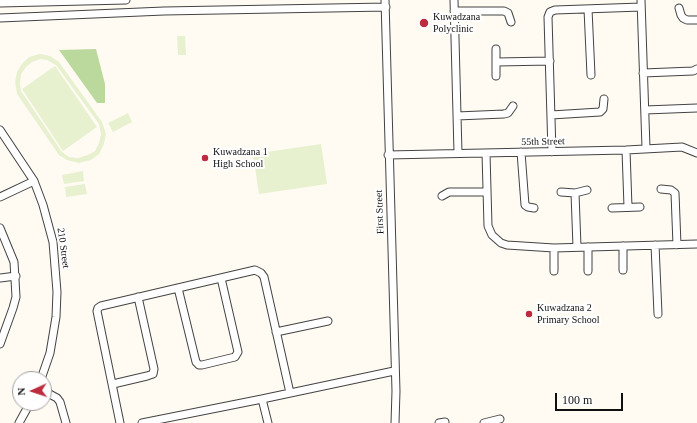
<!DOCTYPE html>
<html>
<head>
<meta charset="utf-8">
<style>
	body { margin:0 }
	#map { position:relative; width:697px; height:423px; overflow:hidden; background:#fffbf3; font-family:"Times New Roman",serif }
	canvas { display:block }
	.north { position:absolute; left:12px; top:371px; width:40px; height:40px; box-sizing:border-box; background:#fff; border:1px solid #9f9f9f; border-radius:50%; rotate:267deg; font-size:11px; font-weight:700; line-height:16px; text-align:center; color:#101010 }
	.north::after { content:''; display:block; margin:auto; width:14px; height:18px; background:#bc2c3e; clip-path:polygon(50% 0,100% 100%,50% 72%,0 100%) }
	.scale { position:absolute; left:555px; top:393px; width:68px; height:18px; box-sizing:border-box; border:2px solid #101010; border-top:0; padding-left:5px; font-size:12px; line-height:14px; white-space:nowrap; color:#101010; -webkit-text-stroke:3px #fff; paint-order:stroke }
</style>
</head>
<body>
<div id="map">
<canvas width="697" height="423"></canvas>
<div class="north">N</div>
<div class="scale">100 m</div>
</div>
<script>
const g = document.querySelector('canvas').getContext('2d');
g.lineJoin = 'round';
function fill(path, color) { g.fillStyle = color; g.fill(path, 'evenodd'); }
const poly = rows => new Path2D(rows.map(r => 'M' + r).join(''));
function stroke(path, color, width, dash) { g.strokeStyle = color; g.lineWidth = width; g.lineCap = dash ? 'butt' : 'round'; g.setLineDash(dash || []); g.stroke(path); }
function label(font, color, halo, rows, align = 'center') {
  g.font = font + ' "Times New Roman",serif'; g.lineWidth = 4; g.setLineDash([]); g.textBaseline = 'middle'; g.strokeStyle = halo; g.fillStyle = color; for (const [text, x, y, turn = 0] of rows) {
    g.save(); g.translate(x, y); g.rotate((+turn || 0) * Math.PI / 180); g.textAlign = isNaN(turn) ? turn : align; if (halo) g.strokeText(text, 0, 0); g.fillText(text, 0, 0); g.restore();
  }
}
fill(poly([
	[96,49,105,84,105,103,97,103,59,50]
]), '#bcd99d');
fill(poly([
	[177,36,185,36,186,55,178,55],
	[40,54,50,56,59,62,102,122,106,134,104,144,99,154,91,160,79,163,67,160,59,155,17,94,15,82,17,72,21,65,29,57],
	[40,59,47,60,56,65,99,124,101,134,99,143,95,151,88,155,78,158,69,157,62,152,21,91,20,83,21,74,26,67,32,62],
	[55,66,97,127,63,151,22,89],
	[128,113,132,122,113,132,108,123],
	[321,144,327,184,259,194,253,154],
	[83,171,84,181,64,184,62,175],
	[85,184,87,194,66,197,65,187]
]), '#e7f0cf');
const minor = poly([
	[385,0,396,391,395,423],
	[454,0,458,153],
	[641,0,646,148],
	[0,3,126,0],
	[679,8,681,15,683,18,687,20,697,20],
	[588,9,591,75],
	[454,11,504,11,508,13,511,22],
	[0,18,164,11,386,7],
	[496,49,496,76],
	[497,62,550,61],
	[643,73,693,71,697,69],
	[645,110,697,108],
	[551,115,600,112,603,109,604,99],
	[457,116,504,114,508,113,513,106],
	[0,130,34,181,43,205,53,242,57,292,56,317,50,353,41,379],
	[626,150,628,207],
	[521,152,525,205,528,207,534,208],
	[552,152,548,17,550,12,555,10,641,7],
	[486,153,488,226,492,235,501,243,507,245,554,248,697,244],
	[388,155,626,150,682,147,697,153],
	[661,189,671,190,675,193,677,245],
	[561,192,575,193,587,190],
	[575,193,577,247],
	[442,196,449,192,487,192],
	[0,197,34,181],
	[612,208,640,207],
	[0,228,14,262,16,297,13,308,0,344],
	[655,245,658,314],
	[623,246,623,270],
	[554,271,554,248],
	[588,271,588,247],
	[0,278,16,276],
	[178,288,196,362,199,365,202,365,235,357,238,352,221,278],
	[276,332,328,321],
	[113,384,147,376,153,374,154,369,138,297],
	[44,391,57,398,60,402,66,423],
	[19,423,30,403],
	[120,423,97,311,98,308,101,306,255,270,261,273,264,277,290,393],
	[142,423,262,399],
	[268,423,262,399,394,371],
	[439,423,445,422],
	[484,423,500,419]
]);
stroke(minor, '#434343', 9);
stroke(minor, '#fff', 7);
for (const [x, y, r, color] of [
	[424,23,5,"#bc2c3e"],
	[205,158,4,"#bc2c3e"],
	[529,314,4,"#bc2c3e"]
]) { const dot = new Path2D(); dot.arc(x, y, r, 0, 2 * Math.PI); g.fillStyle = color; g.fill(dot); stroke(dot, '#fff', 1.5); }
label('10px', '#101010', '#fff', [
	["Kuwadzana",433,17],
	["Polyclinic",433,29],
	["Kuwadzana 1",213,152],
	["High School",213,164],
	["Kuwadzana 2",537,308],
	["Primary School",537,320]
], 'left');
label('10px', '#101010', '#fff', [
	["55th Street",543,142,-1],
	["First Street",380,212,-92],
	["210 Street",63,248,82]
]);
</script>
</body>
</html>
